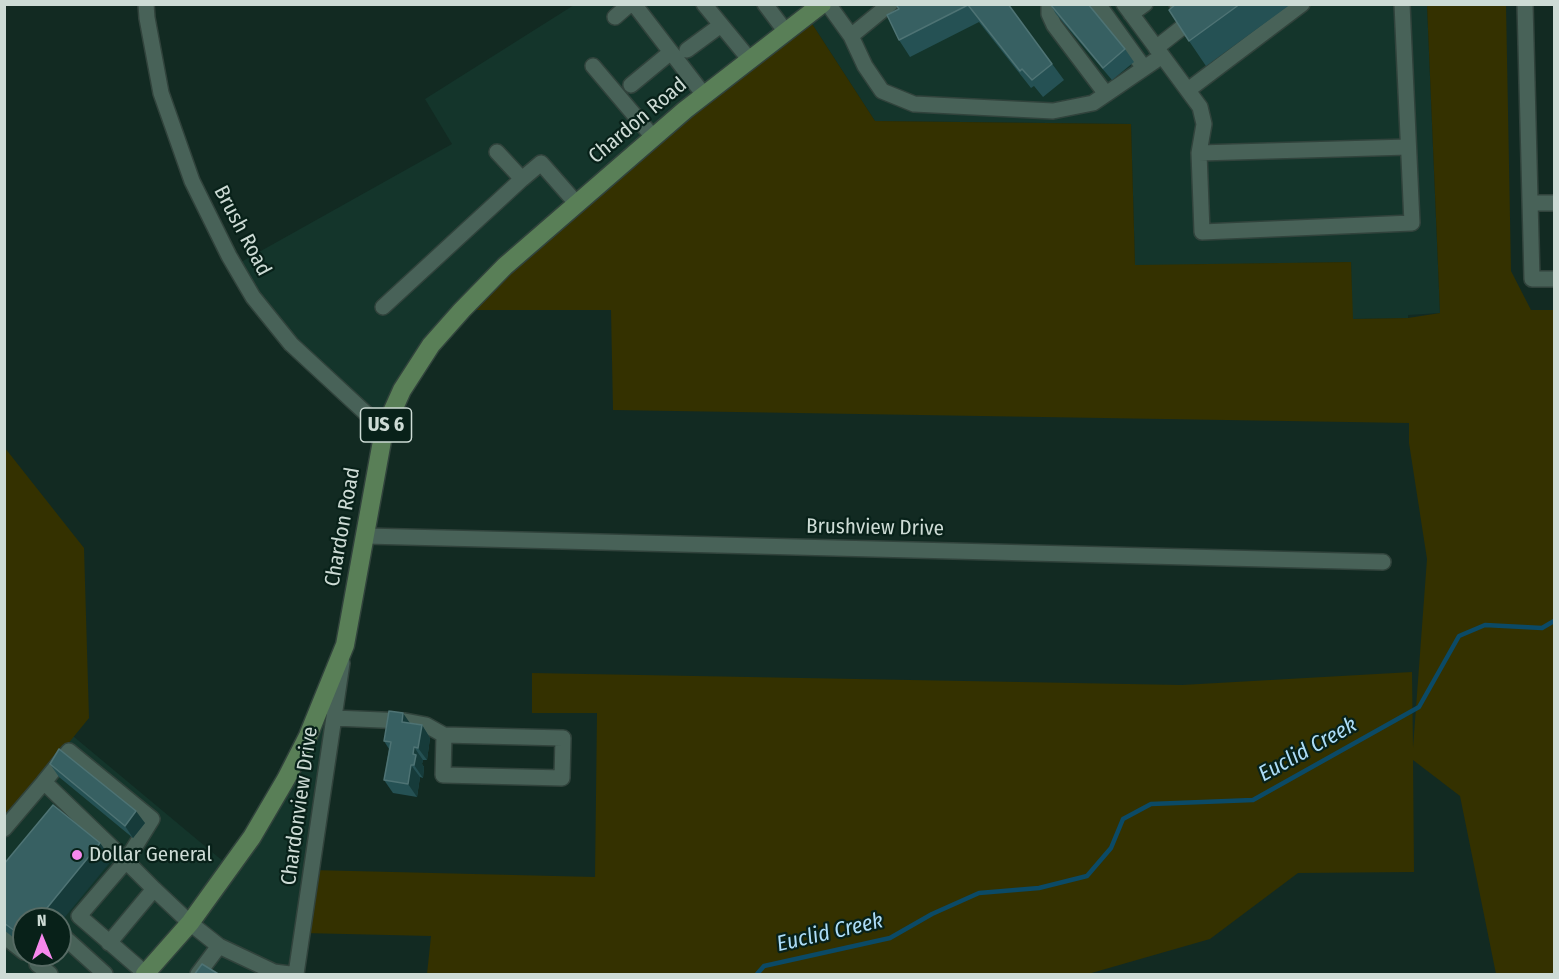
<!DOCTYPE html>
<html>
<head>
<meta charset="utf-8">
<style>
	body { margin:0 }
	#map { position:relative; width:1559px; height:979px; overflow:hidden; background:#122a22; font-family:"Fira Sans Condensed",sans-serif }
	canvas { display:block }
	.frame { position:absolute; inset:0; border:6px solid #cddbd5; pointer-events:none }
	.north { position:absolute; left:12px; top:907px; width:60px; height:60px; box-sizing:border-box; background:#082119; border:2px solid #576b64; border-radius:50%; rotate:359deg; font-size:16px; font-weight:700; line-height:24px; text-align:center; color:#cddbd5 }
	.north::after { content:''; display:block; margin:auto; width:21px; height:27px; background:#f688ed; clip-path:polygon(50% 0,100% 100%,50% 72%,0 100%) }
</style>
</head>
<body>
<div id="map">
<canvas width="1559" height="979"></canvas>
<div class="frame"></div>
<div class="north">N</div>
</div>
<script>
const g = document.querySelector('canvas').getContext('2d');
g.lineJoin = 'round';
function fill(path, color) { g.fillStyle = color; g.fill(path, 'evenodd'); }
const poly = rows => new Path2D(rows.map(r => 'M' + r).join(''));
function stroke(path, color, width, dash) { g.strokeStyle = color; g.lineWidth = width; g.lineCap = dash ? 'butt' : 'round'; g.setLineDash(dash || []); g.stroke(path); }
function label(font, color, halo, rows, align = 'center') {
  g.font = font + ' "Fira Sans Condensed",sans-serif'; g.lineWidth = 4.5; g.setLineDash([]); g.textBaseline = 'middle'; g.strokeStyle = halo; g.fillStyle = color; for (const [text, x, y, turn = 0] of rows) {
    g.save(); g.translate(x, y); g.rotate((+turn || 0) * Math.PI / 180); g.textAlign = isNaN(turn) ? turn : align; if (halo) g.strokeText(text, 0, 0); g.fillText(text, 0, 0); g.restore();
  }
}
fill(poly([
	[574,5,1427,5,1440,313,1408,315,1408,318,1352,319,1351,262,1135,266,1131,124,875,121,807,16,462,310,384,430,291,344,234,266,452,144,425,99],
	[345,645,296,974,5,974,5,821,73,736,230,867,252,837],
	[24,919,60,919,60,955,24,955]
]), '#14352b');
fill(poly([
	[1427,5,1506,5,1511,271,1531,310,1554,310,1554,974,1496,974,1460,796,1413,760,1414,872,1298,873,1210,939,1088,974,427,974,431,936,302,933,312,870,595,877,597,713,532,713,532,673,1182,685,1412,672,1413,748,1427,559,1409,443,1409,423,613,410,611,310,462,310,807,16,875,121,1131,124,1135,265,1351,262,1353,319,1408,318,1440,313],
	[5,448,84,548,89,718,5,821]
]), '#343100');
stroke(poly([
	[757,974,764,966,890,938,932,914,979,893,1039,888,1087,876,1111,848,1123,819,1151,804,1253,800,1419,707,1459,636,1485,625,1542,628,1554,621]
]), '#0b4a66', 4.5);
const minor = poly([
	[146,4,147,18,161,93,192,181,229,256,253,297,291,344,384,430],
	[634,4,704,95],
	[704,4,750,60],
	[765,4,786,32],
	[828,4,851,36,865,66,882,91,914,104,1053,111,1093,103,1162,56],
	[1049,4,1049,14,1054,25,1106,94],
	[1098,4,1144,68],
	[1124,4,1200,107,1204,124,1199,153],
	[1402,4,1412,223,1202,232,1199,153,1408,147],
	[1525,4,1532,279,1554,279],
	[1131,14,1145,4],
	[615,17,630,4],
	[851,36,890,4],
	[1156,48,1189,22,1177,4],
	[687,50,721,25],
	[593,66,653,137],
	[631,85,671,52],
	[1188,90,1302,4],
	[497,152,522,179,541,163,577,204],
	[1530,203,1554,203],
	[383,307,522,179],
	[366,536,1383,562],
	[334,718,405,721,426,725,444,735,443,775,562,778,563,738,444,735],
	[4,829,44,782],
	[4,936,24,952],
	[60,939,63,936,105,974],
	[109,943,154,889],
	[219,946,274,972,290,974],
	[45,955,37,964,50,974],
	[146,974,79,916,126,861,152,819,69,751,44,782,126,861,154,889,190,923,219,946,198,974],
	[296,974,342,663]
]);
const major = poly([
	[145,974,190,923,252,837,286,779,308,736,345,645,384,430,402,390,431,345,462,310,505,266,685,110,822,4]
]);
stroke(minor, '#31433c', 18);
stroke(major, '#31433c', 21);
stroke(minor, '#486258', 15);
stroke(major, '#597f57', 18);
fill(poly([
	[900,4,1008,4,1064,80,1043,97,1034,86,1031,88,979,22,910,57,899,40,899,9],
	[1050,4,1125,49,1134,62,1112,80,1056,14],
	[1176,4,1291,4,1206,66,1189,41],
	[410,723,422,725,430,738,427,760,423,760,422,764,424,767,423,778,420,777,417,797,393,793,384,780,389,749,384,741],
	[50,764,145,823,133,838,59,777],
	[100,843,112,860,24,919,24,946,4,930,4,864]
]), '#255154');
fill(poly([
	[403,713,412,726,402,722],
	[422,725,430,738,427,760,418,748],
	[414,747,423,760,422,764,424,767,423,778,414,765,413,754],
	[411,765,420,777,417,797,408,784],
	[136,811,145,823,133,838,125,826],
	[100,843,112,860,60,923,60,919,38,919]
]), '#163b3a');
const building = poly([
	[900,4,1008,4,1052,64,1032,80,1022,69,1020,71,968,5,899,40,887,15,899,9,897,6,900,4],
	[1050,4,1088,4,1125,49,1103,68,1050,4],
	[1176,4,1240,4,1189,41,1169,10,1176,4],
	[389,711,403,713,402,722,422,725,418,748,414,747,413,754,416,755,414,765,411,765,408,784,384,780,391,742,384,741,389,711],
	[59,749,136,811,125,826,50,764,59,749],
	[53,805,100,843,38,919,24,919,24,936,23,937,4,923,4,864,53,805],
	[202,964,220,975,194,975,202,964]
]);
fill(building, '#376062');
stroke(building, '#4e7374', 1.5);
for (const [x, y, r, color] of [
	[77,855,6,"#f688ed"]
]) { const dot = new Path2D(); dot.arc(x, y, r, 0, 2 * Math.PI); g.fillStyle = color; g.fill(dot); stroke(dot, '#082119', 2); }
for (const [x, y, w] of [
	[386,425,51]
]) { const box = new Path2D(); box.roundRect(x - w / 2, y - 17, w, 34, 4.5); g.fillStyle = '#082119'; g.fill(box); stroke(box, '#cddbd5', 1.5); }
label('bold 20px', '#cddbd5', null, [
	["US 6",386,425]
]);
label('21px', '#cddbd5', '#082119', [
	["Chardon Road",638,121,-40],
	["Brush Road",242,231,62],
	["Chardon Road",343,527,-80],
	["Brushview Drive",875,528,1],
	["Chardonview Drive",300,806,-82]
]);
label('21px', '#cddbd5', '#082119', [
	["Dollar General",89,855]
], 'left');
label('italic 22px', '#acdcf7', '#082119', [
	["Euclid Creek",1308,750,-29],
	["Euclid Creek",830,933,-13]
]);
</script>
</body>
</html>
